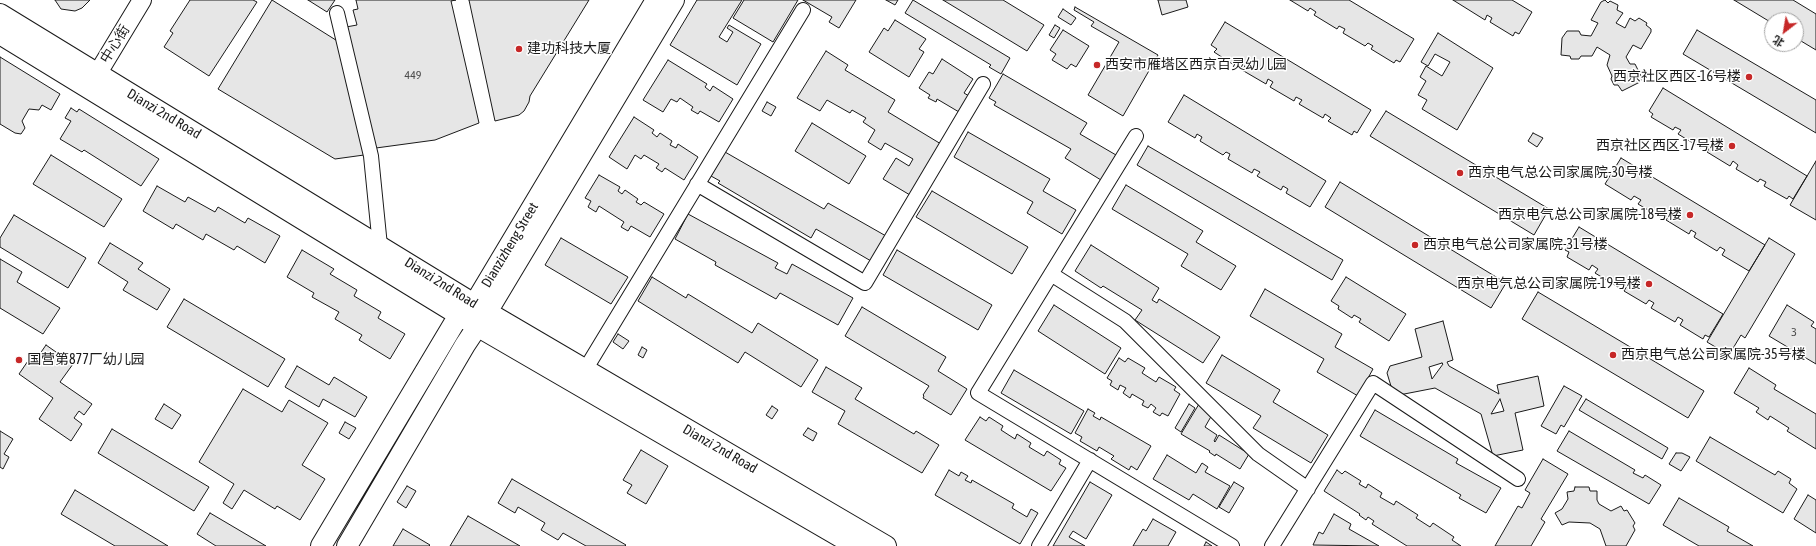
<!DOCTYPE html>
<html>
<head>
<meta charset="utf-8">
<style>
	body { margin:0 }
	#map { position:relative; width:1816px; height:546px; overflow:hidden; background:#fff; font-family:"Asap Condensed","Noto Sans SC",sans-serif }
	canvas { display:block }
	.north { position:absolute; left:1764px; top:12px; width:40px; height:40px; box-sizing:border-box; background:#fff; border:1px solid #a3a3a3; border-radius:50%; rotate:211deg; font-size:11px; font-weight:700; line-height:16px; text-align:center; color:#1a1a1a }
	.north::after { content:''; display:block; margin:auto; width:14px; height:18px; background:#c62828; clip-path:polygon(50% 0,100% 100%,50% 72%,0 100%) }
</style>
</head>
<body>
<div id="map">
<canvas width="1816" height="546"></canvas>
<div class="north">北</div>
</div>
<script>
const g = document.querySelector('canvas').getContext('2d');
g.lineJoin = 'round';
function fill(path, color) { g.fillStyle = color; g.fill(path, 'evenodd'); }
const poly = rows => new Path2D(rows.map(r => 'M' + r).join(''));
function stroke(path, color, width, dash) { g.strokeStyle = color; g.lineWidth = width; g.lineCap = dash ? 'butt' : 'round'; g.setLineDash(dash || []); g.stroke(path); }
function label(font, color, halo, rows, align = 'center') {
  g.font = font + ' "Asap Condensed","Noto Sans SC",sans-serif'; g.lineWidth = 3; g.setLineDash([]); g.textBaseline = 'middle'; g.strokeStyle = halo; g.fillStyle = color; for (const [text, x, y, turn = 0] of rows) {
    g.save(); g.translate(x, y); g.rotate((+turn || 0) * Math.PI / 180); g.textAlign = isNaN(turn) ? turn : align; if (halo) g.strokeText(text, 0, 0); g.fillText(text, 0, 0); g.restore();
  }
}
const building = poly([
	[55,0,90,0,82,8,75,11,61,9,55,0],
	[190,0,253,0,257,2,209,76,164,47,173,33,170,31,190,0],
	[272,0,339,42,364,155,335,159,218,89,272,0],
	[308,0,335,0,327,12,308,0],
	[356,0,456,0,451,1,479,123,435,140,376,148,346,27,357,25,353,10,358,9,356,0],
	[469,0,589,0,530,96,529,102,524,111,519,115,495,121,469,0],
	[697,0,742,0,719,37,727,42,733,32,727,28,729,25,761,44,737,85,670,45,697,0],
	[744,0,798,0,773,42,733,18,744,0],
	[803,0,856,0,839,28,829,22,832,17,803,0],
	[886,0,898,0,895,5,886,0],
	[913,0,1010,58,1001,74,989,67,991,65,905,13,913,0],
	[943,0,1003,0,1044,25,1027,51,943,0],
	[1158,0,1186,0,1188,7,1162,15,1158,0],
	[1290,0,1349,0,1414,39,1400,62,1396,60,1394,63,1371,49,1373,46,1368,43,1365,46,1343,33,1345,29,1339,26,1337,29,1314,15,1316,12,1310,8,1308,11,1290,0],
	[1453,0,1512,0,1532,12,1519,34,1515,32,1513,36,1490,22,1492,18,1487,15,1485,20,1453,0],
	[1605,0,1608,3,1610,1,1618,5,1617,10,1623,13,1616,23,1625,28,1630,18,1635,21,1639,18,1647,23,1646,25,1651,29,1651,32,1641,49,1633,45,1626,57,1630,64,1635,64,1642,78,1640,82,1622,91,1618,85,1614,85,1611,79,1612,76,1607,65,1610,55,1597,47,1592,56,1581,56,1579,59,1571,59,1570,56,1561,55,1562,38,1567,31,1579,31,1581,35,1591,36,1598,23,1591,20,1601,2,1605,0],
	[1734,0,1793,0,1816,14,1816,50,1796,38,1796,20,1772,20,1772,23,1734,0],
	[1075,7,1158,55,1123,116,1088,95,1119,42,1091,26,1094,22,1074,10,1075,7],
	[1063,9,1076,18,1071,25,1058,17,1063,9],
	[895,20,926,39,919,49,924,52,909,77,869,52,884,28,888,31,895,20],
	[1225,22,1371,110,1357,133,1354,131,1352,135,1328,121,1331,118,1325,114,1323,118,1299,104,1302,100,1296,97,1294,101,1270,87,1273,82,1268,79,1266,84,1242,70,1245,66,1240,63,1237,67,1214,52,1217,49,1211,45,1225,22],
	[1055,25,1060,28,1054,38,1049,35,1055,25],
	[1063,30,1089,46,1076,67,1071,64,1067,69,1052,60,1056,54,1050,50,1063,30],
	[1697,30,1816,100,1816,133,1683,54,1697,30],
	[1438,33,1493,68,1457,130,1422,109,1427,100,1418,95,1426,81,1420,77,1426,66,1442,76,1450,62,1435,54,1428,66,1421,62,1438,33],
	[826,51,848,65,845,70,895,100,888,112,941,144,910,195,883,179,896,158,909,166,913,159,885,143,881,150,868,142,875,130,863,122,866,118,852,110,850,113,827,100,820,111,797,98,826,51],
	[0,57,60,94,51,110,42,105,39,110,29,109,22,121,25,128,21,134,15,133,0,124,0,57],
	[942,59,973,79,964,93,969,96,959,112,937,99,936,102,928,98,930,95,919,88,929,72,933,74,942,59],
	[668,60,707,84,705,87,710,91,713,86,733,99,719,122,700,111,698,114,691,110,693,107,680,98,677,102,671,99,663,112,643,100,668,60],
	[1003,74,1087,123,1080,134,1116,155,1101,180,1065,158,1071,149,994,105,996,102,989,98,1003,74],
	[1663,88,1807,176,1793,199,1789,196,1787,199,1764,186,1766,182,1760,179,1758,182,1736,169,1738,165,1733,161,1730,166,1707,152,1710,147,1703,144,1701,148,1678,134,1681,130,1675,127,1673,130,1651,117,1653,114,1649,111,1663,88],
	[1184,95,1326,181,1310,207,1286,193,1288,189,1283,186,1281,190,1257,176,1260,172,1254,169,1252,173,1228,159,1230,154,1226,152,1223,155,1200,141,1202,137,1197,134,1195,138,1168,122,1184,95],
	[767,102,776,107,771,116,762,111,767,102],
	[71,108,77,112,79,109,159,159,141,186,84,150,82,152,60,139,71,121,65,118,71,108],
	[1386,111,1549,209,1534,235,1370,136,1386,111],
	[634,117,654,130,652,133,657,137,660,133,672,141,670,145,676,148,678,144,698,157,684,180,665,168,662,172,656,168,659,164,644,155,641,159,635,155,627,169,609,157,634,117],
	[812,123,866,156,849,184,795,151,812,123],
	[968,132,1050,179,1043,191,1076,210,1062,234,1027,213,1033,202,954,157,968,132],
	[1533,133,1543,138,1537,147,1528,141,1533,133],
	[1148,146,1343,260,1332,280,1137,165,1148,146],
	[725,152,824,209,828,203,886,236,871,261,816,229,811,238,718,183,720,181,711,176,725,152],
	[51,155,122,199,104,227,33,184,51,155],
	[1621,158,1765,245,1749,271,1722,255,1725,250,1720,247,1717,251,1694,237,1696,233,1691,230,1689,234,1666,220,1668,217,1662,213,1660,217,1638,204,1641,200,1634,196,1631,200,1605,184,1621,158],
	[1816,161,1816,220,1790,205,1816,161],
	[599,175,620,187,618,191,622,194,625,190,638,199,636,202,641,205,644,202,664,214,650,237,631,226,628,231,621,227,624,222,599,206,596,212,588,207,591,201,585,198,599,175],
	[1340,182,1506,283,1491,308,1325,207,1340,182],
	[1126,185,1203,231,1196,242,1236,266,1221,290,1181,266,1188,254,1112,209,1126,185],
	[157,186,185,202,188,197,215,212,218,207,245,223,248,218,280,236,265,263,237,246,234,250,206,234,203,240,176,224,173,229,143,211,157,186],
	[932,191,1028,247,1012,274,916,217,932,191],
	[688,214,778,263,775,268,787,274,792,264,853,298,838,325,780,293,776,299,715,265,716,262,675,239,688,214],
	[14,215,86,258,68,288,0,247,0,238,14,215],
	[1579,227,1723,314,1709,337,1705,335,1703,339,1680,325,1683,320,1678,317,1675,322,1651,308,1654,303,1649,300,1646,304,1624,291,1627,286,1621,282,1618,287,1595,273,1598,269,1592,265,1589,270,1567,257,1569,252,1565,250,1579,227],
	[561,238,628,277,611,304,545,265,561,238],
	[1769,238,1795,254,1745,338,1741,335,1729,355,1707,342,1769,238],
	[110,243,143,263,138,269,170,289,157,310,123,290,128,282,98,263,110,243],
	[1091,245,1159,288,1152,300,1157,303,1159,299,1220,337,1203,363,1135,320,1142,310,1103,286,1101,288,1075,271,1091,245],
	[302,250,334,269,330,274,357,290,354,296,381,312,378,318,405,334,390,359,359,340,362,335,335,319,339,312,312,297,314,293,287,277,302,250],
	[897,250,992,305,978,330,883,275,897,250],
	[0,259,22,272,17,282,60,308,43,334,0,308,0,259],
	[652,277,686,298,688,294,752,333,758,323,818,360,801,387,745,352,738,363,638,301,652,277],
	[1346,277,1406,314,1389,341,1359,322,1361,319,1354,315,1352,318,1338,309,1339,306,1331,301,1346,277],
	[1265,289,1342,334,1335,347,1373,369,1358,396,1317,372,1324,359,1250,316,1265,289],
	[1538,292,1704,391,1688,418,1522,319,1538,292],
	[184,299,285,359,268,387,167,327,184,299],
	[1054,305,1121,348,1105,374,1038,331,1054,305],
	[1787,305,1814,322,1811,326,1816,329,1816,364,1769,336,1787,305],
	[862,307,946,357,938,371,967,389,951,415,923,398,924,396,923,395,929,386,845,336,862,307],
	[1443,321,1453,360,1447,362,1449,366,1499,394,1497,385,1538,376,1544,406,1515,413,1523,450,1493,456,1481,414,1435,388,1394,396,1387,373,1390,366,1422,357,1415,329,1443,321],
	[1442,363,1443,364,1432,379,1429,367,1442,363],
	[1500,399,1504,411,1491,414,1500,399],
	[618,334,629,341,623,349,613,342,618,334],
	[46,345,73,364,60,382,92,404,84,415,79,411,74,418,82,424,71,441,39,419,53,398,19,374,30,358,35,361,46,345],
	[642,347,647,350,643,358,638,355,642,347],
	[1222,355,1280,390,1273,402,1328,435,1311,463,1253,428,1261,416,1206,383,1222,355],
	[1119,358,1125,362,1128,358,1145,368,1142,373,1156,382,1159,377,1176,387,1174,390,1180,394,1168,416,1162,413,1160,416,1153,412,1156,408,1151,404,1148,408,1142,405,1144,401,1132,394,1130,398,1123,393,1126,388,1120,385,1118,390,1110,385,1112,381,1107,378,1119,358],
	[297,366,329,385,334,377,367,397,355,417,323,399,319,407,285,387,297,366],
	[826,367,862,388,855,399,914,434,916,431,939,445,922,473,838,424,845,411,812,392,826,367],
	[1749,368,1776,385,1774,389,1816,414,1816,449,1787,431,1789,428,1770,416,1768,420,1756,412,1759,408,1734,393,1749,368],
	[1014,370,1084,411,1071,434,1001,393,1014,370],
	[1564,386,1582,396,1564,427,1561,425,1556,434,1541,426,1564,386],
	[243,389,282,412,289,400,328,423,302,465,325,479,300,520,277,506,275,509,244,490,232,509,223,503,234,484,199,462,243,389],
	[1586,399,1668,448,1662,459,1579,410,1586,399],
	[164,404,181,415,172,429,155,419,164,404],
	[1189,404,1195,408,1181,432,1175,428,1189,404],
	[1199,404,1213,413,1205,427,1217,435,1214,441,1215,442,1219,435,1249,454,1240,469,1216,454,1215,456,1209,452,1210,451,1181,434,1199,404],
	[772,406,778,410,772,419,766,415,772,406],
	[1088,409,1095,413,1093,416,1100,420,1101,417,1151,446,1137,470,1131,466,1129,470,1111,459,1114,456,1099,447,1097,451,1080,441,1082,437,1075,433,1088,409],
	[1375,410,1458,459,1456,463,1501,488,1486,513,1459,498,1461,495,1360,436,1375,410],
	[980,417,986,421,989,417,1003,426,1001,430,1015,439,1017,434,1031,443,1029,447,1044,456,1047,451,1061,460,1059,464,1066,468,1051,491,965,440,980,417],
	[345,422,356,428,349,439,339,433,345,422],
	[808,428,817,433,813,441,803,435,808,428],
	[112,429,209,487,194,511,98,453,112,429],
	[0,431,13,439,4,454,9,457,3,469,0,467,0,431],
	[1569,431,1635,470,1633,473,1643,478,1645,475,1661,485,1649,504,1557,451,1569,431],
	[1710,437,1775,475,1778,471,1791,479,1789,483,1797,489,1783,513,1696,461,1710,437],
	[641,450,668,466,646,504,627,493,632,485,623,480,641,450],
	[1676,453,1682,453,1690,457,1681,471,1669,464,1676,453],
	[1167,455,1196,473,1202,463,1208,467,1205,472,1230,486,1217,509,1193,494,1189,500,1153,479,1167,455],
	[1543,459,1568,474,1541,519,1545,522,1531,546,1495,546,1518,506,1522,508,1530,493,1525,490,1543,459],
	[949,470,959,476,961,472,968,476,965,480,971,483,972,480,1014,504,1012,508,1027,517,1031,509,1038,513,1020,544,935,495,949,470],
	[1337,470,1342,474,1345,471,1361,481,1359,484,1366,488,1368,484,1382,493,1380,497,1394,505,1396,501,1418,515,1416,518,1430,527,1433,523,1454,537,1452,540,1461,546,1407,546,1372,524,1374,521,1368,517,1366,520,1359,515,1360,514,1324,491,1337,470],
	[512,479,626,545,625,546,586,546,563,533,558,540,541,530,545,523,518,507,515,513,498,503,512,479],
	[1090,482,1112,495,1086,539,1073,531,1069,537,1085,546,1053,546,1090,482],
	[1234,482,1244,488,1229,513,1219,507,1234,482],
	[407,486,416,491,406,508,397,502,407,486],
	[1575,487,1589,487,1590,491,1597,491,1597,500,1599,504,1611,511,1621,506,1624,511,1627,510,1635,523,1633,526,1635,530,1626,546,1606,546,1600,529,1590,523,1569,522,1562,525,1555,513,1562,509,1568,499,1567,492,1574,491,1575,487],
	[75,490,168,546,115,546,61,514,75,490],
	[1808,495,1816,500,1816,533,1794,519,1808,495],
	[1679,498,1729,527,1727,531,1753,546,1699,546,1663,525,1679,498],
	[210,513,266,546,216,546,197,534,210,513],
	[1334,514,1351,524,1349,529,1379,546,1313,545,1319,532,1323,534,1334,514],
	[468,516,520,546,450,546,468,516],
	[1153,519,1176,532,1168,546,1133,546,1143,529,1146,531,1153,519],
	[403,529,430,545,429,546,393,546,403,529],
	[1206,542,1212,546,1204,546,1206,542]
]);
fill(building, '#e6e6e6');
stroke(building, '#1a1a1a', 1);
const minor = poly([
	[337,13,371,156,380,246],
	[1136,136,978,393,1232,546],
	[697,184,865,283,983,84],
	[1051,274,1125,321,1258,454,1308,489],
	[585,370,803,10],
	[1039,546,1090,460],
	[1272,546,1373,383,1518,479]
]);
const tertiary = poly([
	[90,86,142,0]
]);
const secondary = poly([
	[0,14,487,312,886,546],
	[0,34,477,326,856,546],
	[321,546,459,315,475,303,656,0],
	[347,546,465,345,487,312,674,0]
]);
stroke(minor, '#1a1a1a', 16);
stroke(tertiary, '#1a1a1a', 20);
stroke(secondary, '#1a1a1a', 22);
stroke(minor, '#fff', 14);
stroke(tertiary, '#fff', 18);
stroke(secondary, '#fff', 20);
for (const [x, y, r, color] of [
	[519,49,4,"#c62828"],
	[1097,65,4,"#c62828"],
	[1749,77,4,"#c62828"],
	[1732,146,4,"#c62828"],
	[1460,173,4,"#c62828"],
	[1690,215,4,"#c62828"],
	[1415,245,4,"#c62828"],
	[1649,284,4,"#c62828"],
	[1613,355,4,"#c62828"],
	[19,360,4,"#c62828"]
]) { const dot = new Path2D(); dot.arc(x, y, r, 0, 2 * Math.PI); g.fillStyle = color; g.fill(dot); stroke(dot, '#fff', 1.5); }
label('12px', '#4d4d4d', null, [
	["449",413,75],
	["3",1794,332]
]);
label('14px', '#1a1a1a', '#fff', [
	["中心街",115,44,-58],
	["Dianzi 2nd Road",164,114,31],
	["Dianzizheng Street",510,245,-59],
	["Dianzi 2nd Road",441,283,32],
	["Dianzi 2nd Road",720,449,30]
]);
label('14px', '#1a1a1a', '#fff', [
	["建功科技大厦",527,49],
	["西安市雁塔区西京百灵幼儿园",1105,65],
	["西京社区西区-16号楼",1741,77,"right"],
	["西京社区西区-17号楼",1724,146,"right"],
	["西京电气总公司家属院-30号楼",1468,173],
	["西京电气总公司家属院-18号楼",1682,215,"right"],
	["西京电气总公司家属院-31号楼",1423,245],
	["西京电气总公司家属院-19号楼",1641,284,"right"],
	["西京电气总公司家属院-35号楼",1621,355],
	["国营第877厂幼儿园",27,360]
], 'left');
</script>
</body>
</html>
